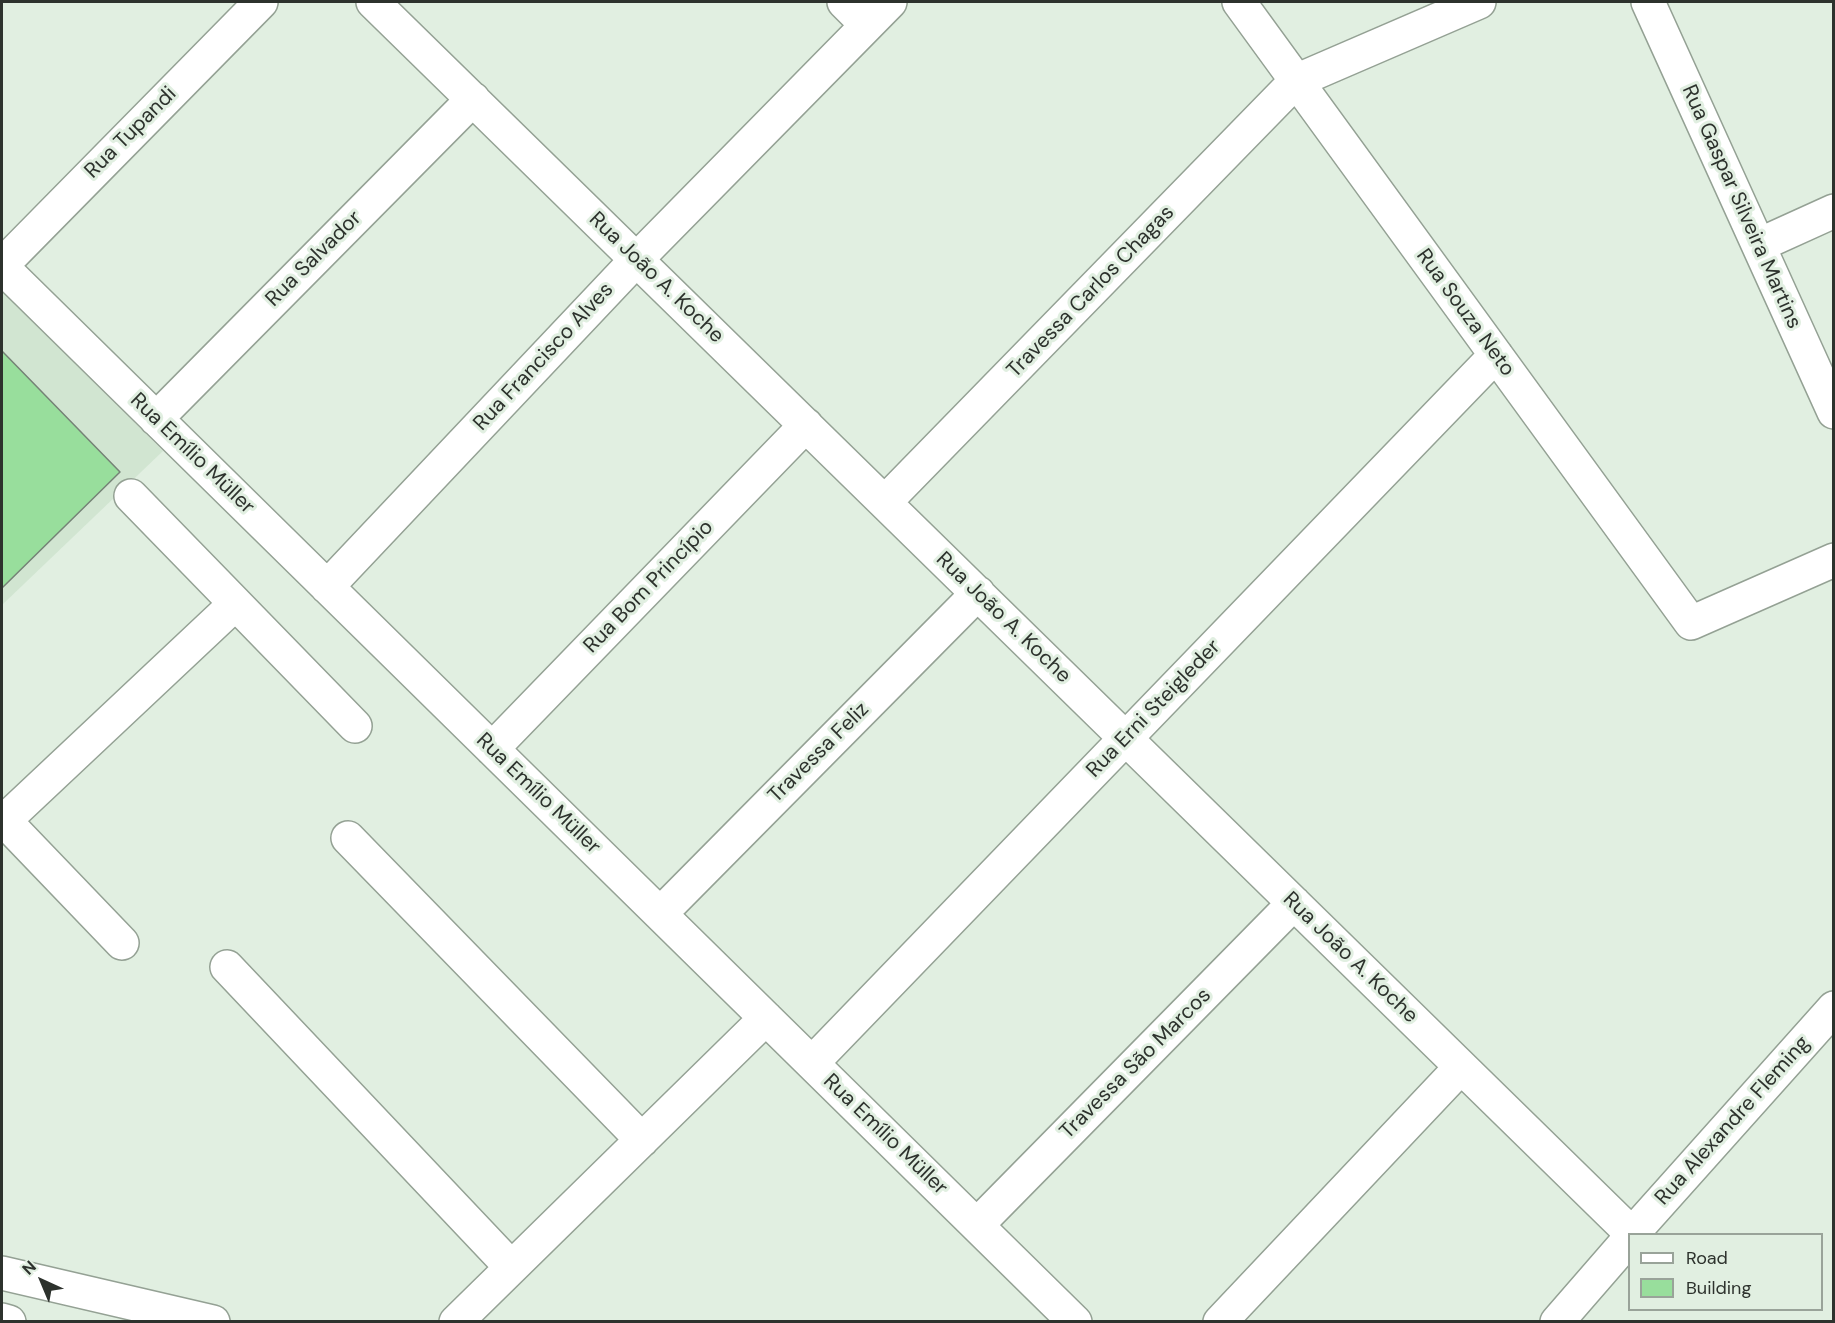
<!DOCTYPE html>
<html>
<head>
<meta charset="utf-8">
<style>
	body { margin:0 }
	#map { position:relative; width:1835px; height:1323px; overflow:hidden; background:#e1efe1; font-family:"DM Sans",sans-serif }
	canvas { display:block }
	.frame { position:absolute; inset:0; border:3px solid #2d322d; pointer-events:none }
	.legend { position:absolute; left:1628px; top:1233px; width:195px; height:78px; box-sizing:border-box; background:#e1efe1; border:2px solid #99a399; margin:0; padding:8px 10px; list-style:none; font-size:18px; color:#2d322d }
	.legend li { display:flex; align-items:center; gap:12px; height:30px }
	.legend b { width:30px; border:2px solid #99a399 }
	.north { position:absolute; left:12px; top:1251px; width:60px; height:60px; -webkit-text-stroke:4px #e1efe1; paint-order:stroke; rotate:316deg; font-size:16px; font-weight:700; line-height:24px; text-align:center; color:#2d322d }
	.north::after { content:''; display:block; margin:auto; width:21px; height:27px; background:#2d322d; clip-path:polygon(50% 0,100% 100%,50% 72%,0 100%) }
</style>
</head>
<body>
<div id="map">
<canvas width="1835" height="1323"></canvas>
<div class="frame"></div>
<ul class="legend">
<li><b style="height:8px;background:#fff"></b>Road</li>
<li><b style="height:16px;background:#98de9c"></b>Building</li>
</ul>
<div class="north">N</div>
</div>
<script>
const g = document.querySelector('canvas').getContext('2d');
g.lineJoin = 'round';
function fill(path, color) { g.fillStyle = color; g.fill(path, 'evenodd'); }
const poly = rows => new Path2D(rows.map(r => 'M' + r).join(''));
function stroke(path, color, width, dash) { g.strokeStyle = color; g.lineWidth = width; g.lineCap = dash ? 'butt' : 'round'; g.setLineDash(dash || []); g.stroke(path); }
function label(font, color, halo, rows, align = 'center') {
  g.font = font + ' "DM Sans",sans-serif'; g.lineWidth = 6; g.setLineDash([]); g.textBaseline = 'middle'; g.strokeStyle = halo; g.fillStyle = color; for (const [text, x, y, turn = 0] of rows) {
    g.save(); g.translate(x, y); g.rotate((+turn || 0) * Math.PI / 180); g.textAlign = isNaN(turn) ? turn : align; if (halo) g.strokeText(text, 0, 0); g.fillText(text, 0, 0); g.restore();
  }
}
fill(poly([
	[2,291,163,451,2,605]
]), '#d1e5d1');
const building = poly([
	[2,351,120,472,2,588,2,351]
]);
fill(building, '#98de9c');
stroke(building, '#758276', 1.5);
const minor = poly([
	[373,2,1632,1234],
	[844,2,867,25],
	[1239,2,1691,623,1834,560],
	[1648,2,1834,412],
	[1759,245,1834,211],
	[2,265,261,2],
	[2,267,1075,1322],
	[156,419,473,99],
	[131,496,355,726],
	[885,502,1296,81,1479,2],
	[327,587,637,259,890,2],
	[492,749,806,425],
	[2,818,122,943],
	[2,823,235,604],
	[348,838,642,1140],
	[660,914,978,593],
	[227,967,511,1267],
	[812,1063,1496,355],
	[977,1225,1294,903],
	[1632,1234,1834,1008],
	[2,1273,213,1322],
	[2,1320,9,1322],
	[456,1322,766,1018],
	[1220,1322,1461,1067],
	[1557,1322,1630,1238]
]);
stroke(minor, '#94a194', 36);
stroke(minor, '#fff', 33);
label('21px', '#2d322d', '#e1efe1', [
	["Rua Tupandi",131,133,-45],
	["Rua Gaspar Silveira Martins",1741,207,66],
	["Rua Salvador",314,259,-45],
	["Rua João A. Koche",656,278,44],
	["Travessa Carlos Chagas",1091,292,-46],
	["Rua Souza Neto",1465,313,54],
	["Rua Francisco Alves",544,357,-47],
	["Rua Emílio Müller",192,454,44],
	["Rua Bom Princípio",649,587,-46],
	["Rua João A. Koche",1003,618,44],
	["Rua Erni Steigleder",1154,709,-46],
	["Travessa Feliz",819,753,-45],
	["Rua Emílio Müller",538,794,44],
	["Rua João A. Koche",1350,958,44],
	["Travessa São Marcos",1136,1064,-45],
	["Rua Alexandre Fleming",1733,1121,-48],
	["Rua Emílio Müller",885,1135,44]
]);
</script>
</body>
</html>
